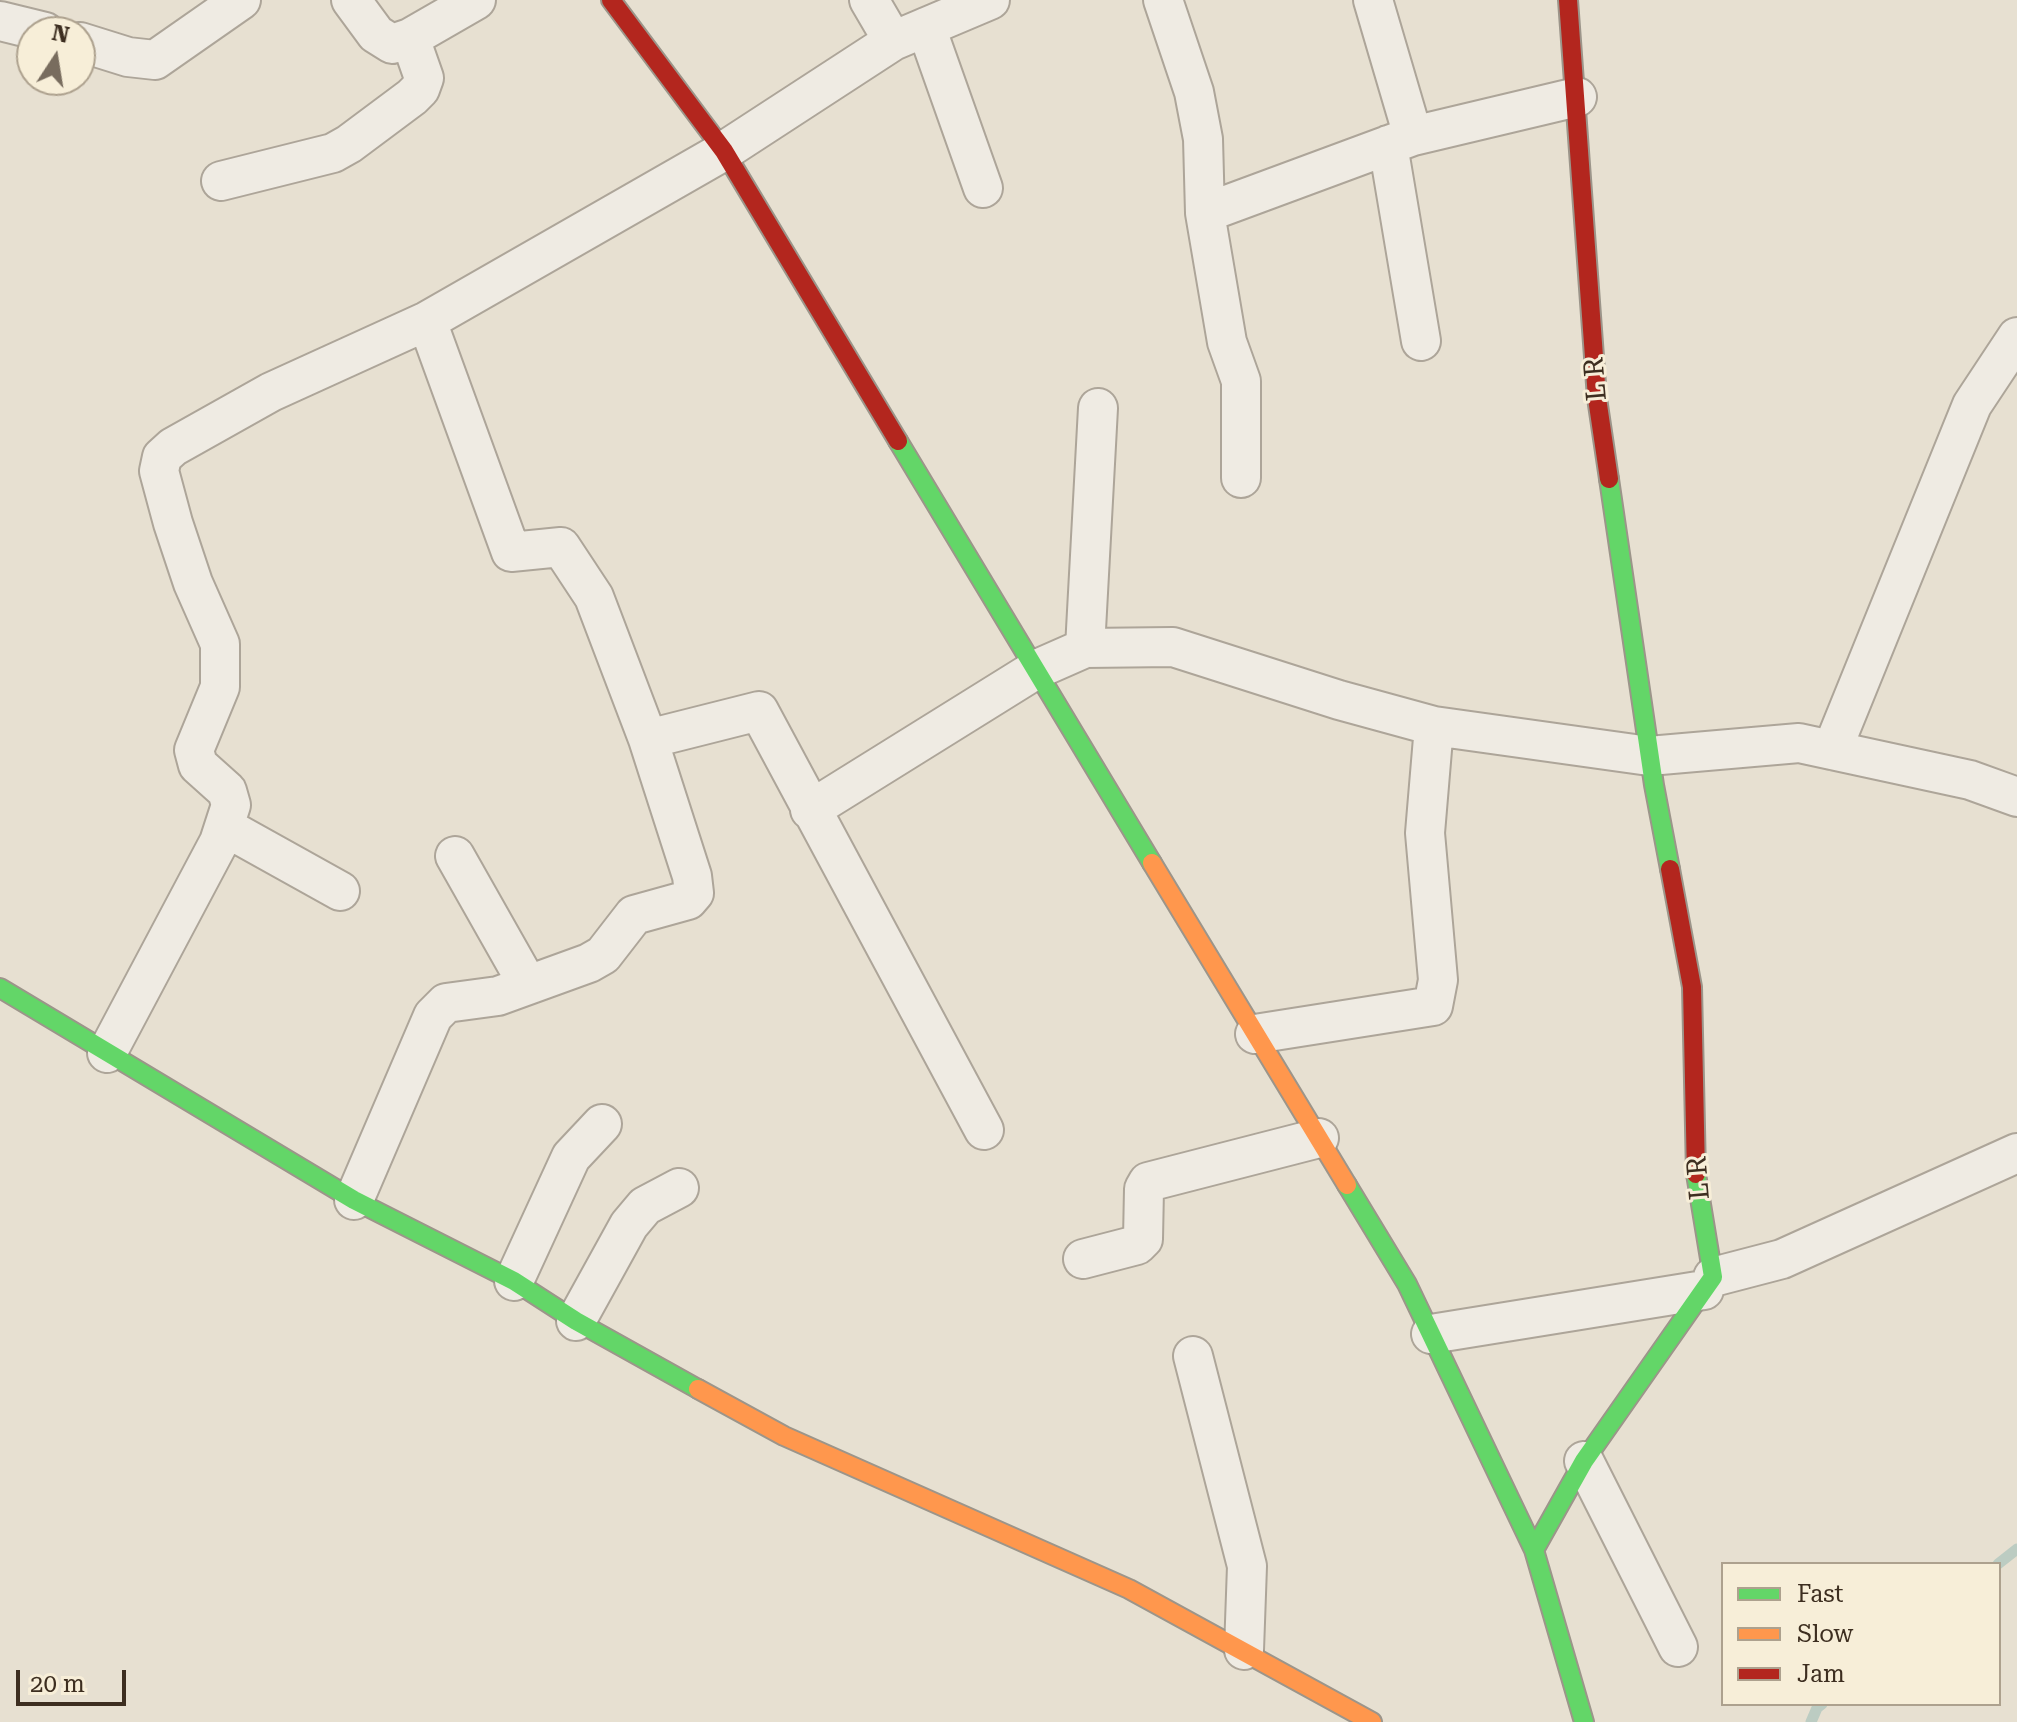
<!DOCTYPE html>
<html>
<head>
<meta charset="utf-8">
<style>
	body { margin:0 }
	#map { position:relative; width:2017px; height:1722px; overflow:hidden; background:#e7e0d1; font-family:"Roboto Serif",serif }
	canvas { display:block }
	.legend { position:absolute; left:1721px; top:1562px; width:280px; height:144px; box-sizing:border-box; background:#f7eed8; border:2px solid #ada18e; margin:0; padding:10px 14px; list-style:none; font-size:24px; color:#3d2e20 }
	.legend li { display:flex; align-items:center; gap:16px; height:40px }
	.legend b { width:40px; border:2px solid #ada18e }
	.north { position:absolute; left:16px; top:16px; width:80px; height:80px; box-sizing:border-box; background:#f7eed8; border:2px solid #ada18e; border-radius:50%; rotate:12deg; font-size:22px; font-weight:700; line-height:32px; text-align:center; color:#3d2e20 }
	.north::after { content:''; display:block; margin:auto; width:28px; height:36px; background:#786c5e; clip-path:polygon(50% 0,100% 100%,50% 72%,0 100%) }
	.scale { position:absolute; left:16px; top:1670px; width:110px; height:36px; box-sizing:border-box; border:4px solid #3d2e20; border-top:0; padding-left:10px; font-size:24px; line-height:28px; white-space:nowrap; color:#3d2e20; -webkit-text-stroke:6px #f7eed8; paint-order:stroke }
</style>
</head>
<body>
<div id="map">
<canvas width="2017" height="1722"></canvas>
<ul class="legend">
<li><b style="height:10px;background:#63d668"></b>Fast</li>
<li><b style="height:10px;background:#ff974d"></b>Slow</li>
<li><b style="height:10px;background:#b3261e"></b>Jam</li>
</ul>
<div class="north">N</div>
<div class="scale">20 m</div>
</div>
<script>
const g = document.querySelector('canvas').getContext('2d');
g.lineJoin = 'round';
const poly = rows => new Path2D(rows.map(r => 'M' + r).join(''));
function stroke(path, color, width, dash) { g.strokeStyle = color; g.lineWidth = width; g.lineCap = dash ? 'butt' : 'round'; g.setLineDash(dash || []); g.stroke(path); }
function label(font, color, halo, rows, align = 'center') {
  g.font = font + ' "Roboto Serif",serif'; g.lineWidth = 6; g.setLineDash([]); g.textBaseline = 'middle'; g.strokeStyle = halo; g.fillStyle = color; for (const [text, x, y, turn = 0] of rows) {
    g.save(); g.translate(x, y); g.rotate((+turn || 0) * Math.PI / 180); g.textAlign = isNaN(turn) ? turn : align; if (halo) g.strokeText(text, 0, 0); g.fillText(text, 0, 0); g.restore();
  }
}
stroke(poly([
	[1998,1564,2017,1549],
	[1811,1722,1817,1708,1822,1704]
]), '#bcccc2', 11);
const street = poly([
	[351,0,376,34,392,44,410,38,476,0],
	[869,0,893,41],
	[1163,0,1194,92,1203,139,1205,213,1227,342,1241,381,1241,478],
	[1373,0,1413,136],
	[0,21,45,32],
	[926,27,983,188],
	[80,42,128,57,155,60,241,0],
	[1388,145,1421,341],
	[221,181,333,153,349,144,412,97,420,89,424,78,410,38],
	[1205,213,1413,136,1577,97],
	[1085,648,1098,408],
	[648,739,759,711,984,1130],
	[1832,750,1972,405,2017,337],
	[810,810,1035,670,1085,648,1173,647,1339,700,1434,726,1649,756,1799,743,1970,780,2017,797],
	[225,827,340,891],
	[455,856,528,985],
	[1255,1034,1433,1006,1438,980,1425,833,1434,726],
	[107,1053,219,842,231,805,227,791,198,765,194,750,220,687,220,644,193,583,173,523,159,471,162,457,173,447,271,392,427,321,724,151,893,41,990,0],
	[354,1200,433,1016,446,1003,498,996,589,963,603,955,634,915,688,900,694,893,692,876,648,739,594,597,561,547,511,552,427,321],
	[1083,1259,1137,1245,1143,1239,1144,1189,1148,1182,1319,1138],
	[1713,1277,1782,1259,2017,1153],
	[514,1281,571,1157,602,1124],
	[576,1321,629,1225,645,1206,679,1188],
	[1431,1334,1704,1290],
	[1193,1356,1247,1566,1244,1650],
	[1584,1461,1678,1647]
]);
const fast = poly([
	[898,441,1152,863],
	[1609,479,1654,785,1670,869],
	[0,988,354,1200,514,1281,576,1321,698,1389],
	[1347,1185,1407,1284,1534,1550,1584,1722],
	[1534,1550,1584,1461,1713,1277,1696,1174]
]);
const slow = poly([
	[1152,863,1347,1185],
	[698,1389,784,1436,1129,1589,1372,1722]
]);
const jam = poly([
	[611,0,724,151,898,441],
	[1568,0,1597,398,1609,479],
	[1670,869,1692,987,1696,1174]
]);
stroke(street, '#ada599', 42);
stroke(fast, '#9c958a', 22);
stroke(slow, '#9c958a', 22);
stroke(jam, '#9c958a', 22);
stroke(street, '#efebe3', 38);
stroke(fast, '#63d668', 18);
stroke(slow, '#ff974d', 18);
stroke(jam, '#b3261e', 18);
label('28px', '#3d2e20', '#f7eed8', [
	["L R",1596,379,-95],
	["L R",1699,1178,-95]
]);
</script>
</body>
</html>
